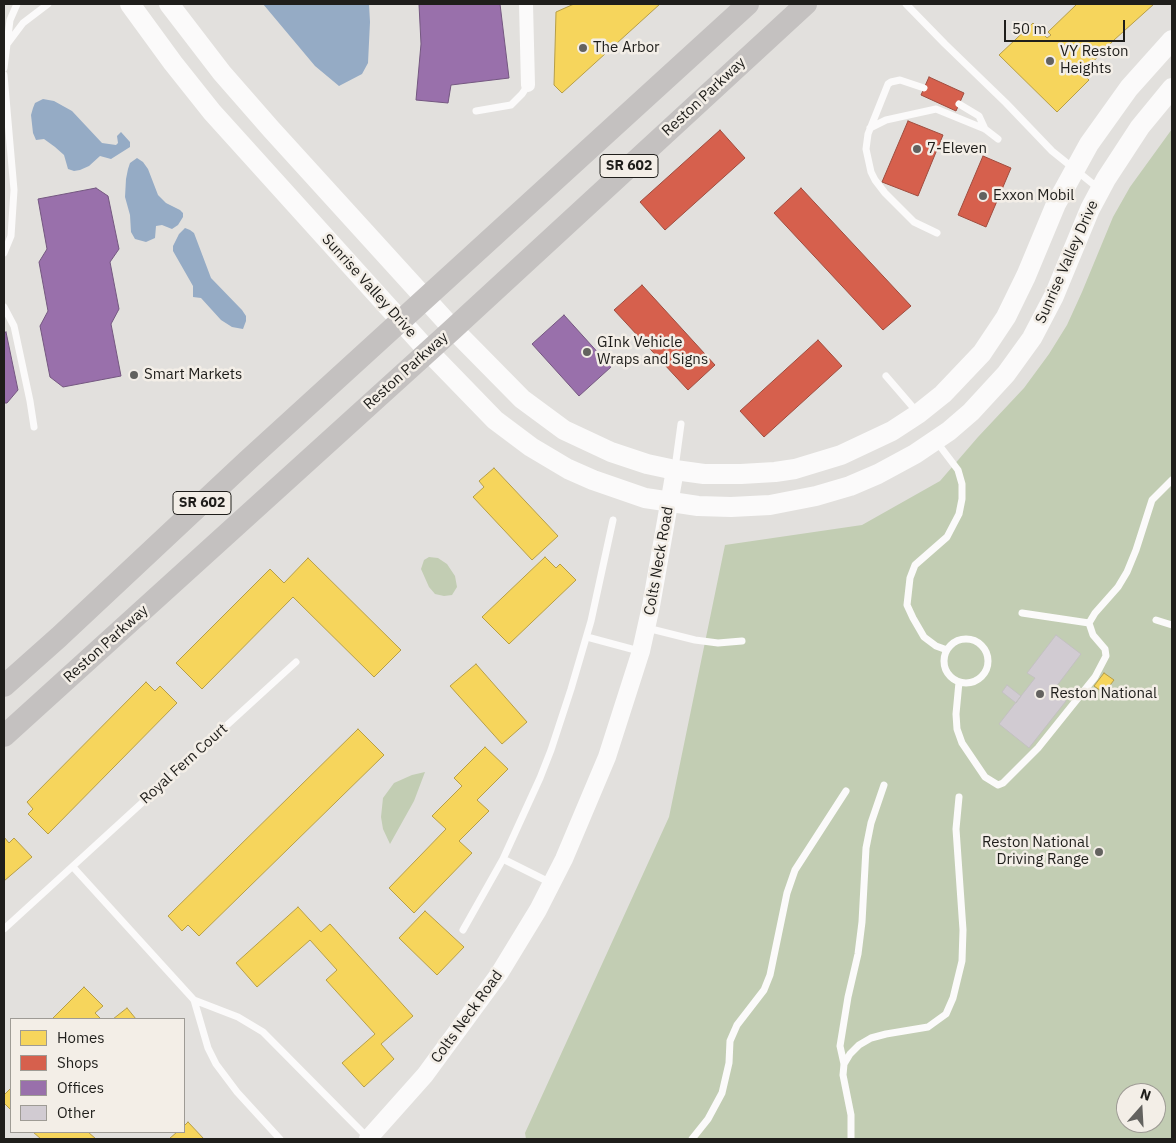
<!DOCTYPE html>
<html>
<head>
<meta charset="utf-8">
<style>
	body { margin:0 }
	#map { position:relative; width:1176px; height:1143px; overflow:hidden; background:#e2e0dd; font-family:"IBM Plex Sans",sans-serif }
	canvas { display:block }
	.frame { position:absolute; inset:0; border:5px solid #1f1e1b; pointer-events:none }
	.legend { position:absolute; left:10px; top:1018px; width:175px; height:115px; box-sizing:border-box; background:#f3eee7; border:1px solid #9e9b95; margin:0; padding:6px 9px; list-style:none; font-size:15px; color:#1f1e1b }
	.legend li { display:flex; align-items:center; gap:10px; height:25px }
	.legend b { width:25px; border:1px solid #9e9b95 }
	.north { position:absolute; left:1116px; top:1083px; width:50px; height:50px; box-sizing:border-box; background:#f3eee7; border:1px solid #9e9b95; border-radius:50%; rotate:19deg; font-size:14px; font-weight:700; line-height:20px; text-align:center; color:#1f1e1b }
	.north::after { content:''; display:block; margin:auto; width:18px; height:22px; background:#63625f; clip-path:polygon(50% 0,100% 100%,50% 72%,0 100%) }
	.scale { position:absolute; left:1004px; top:20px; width:121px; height:22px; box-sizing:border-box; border:2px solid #1f1e1b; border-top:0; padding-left:6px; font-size:15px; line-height:18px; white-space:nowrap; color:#1f1e1b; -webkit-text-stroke:4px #f3eee7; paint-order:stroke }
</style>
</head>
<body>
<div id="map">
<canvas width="1176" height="1143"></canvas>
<div class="frame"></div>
<ul class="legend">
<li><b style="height:14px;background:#f6d55c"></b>Homes</li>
<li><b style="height:14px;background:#d6604d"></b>Shops</li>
<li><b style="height:14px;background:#9970ab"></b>Offices</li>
<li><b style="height:14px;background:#d1cbd2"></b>Other</li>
</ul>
<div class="north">N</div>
<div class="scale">50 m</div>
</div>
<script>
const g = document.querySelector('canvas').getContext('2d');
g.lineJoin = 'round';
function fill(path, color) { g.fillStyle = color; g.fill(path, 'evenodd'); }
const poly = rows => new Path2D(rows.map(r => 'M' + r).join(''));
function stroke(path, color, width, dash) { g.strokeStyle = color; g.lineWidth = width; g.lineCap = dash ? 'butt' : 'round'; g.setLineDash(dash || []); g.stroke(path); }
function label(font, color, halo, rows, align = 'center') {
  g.font = font + ' "IBM Plex Sans",sans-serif'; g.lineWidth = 5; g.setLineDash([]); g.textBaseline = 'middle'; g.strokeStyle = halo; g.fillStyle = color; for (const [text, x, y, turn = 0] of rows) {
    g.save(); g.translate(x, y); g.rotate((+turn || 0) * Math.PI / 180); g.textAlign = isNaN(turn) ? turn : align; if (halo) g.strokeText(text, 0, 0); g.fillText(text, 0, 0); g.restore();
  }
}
fill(poly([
	[1172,129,1172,1139,526,1139,525,1133,669,817,725,545,862,525,940,481,978,437,1024,388,1049,354,1067,325,1082,292,1113,217,1130,187],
	[1126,1093,1156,1093,1156,1123,1126,1123],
	[429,557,438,558,447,564,455,576,457,587,452,595,444,596,435,594,429,587,421,569,424,560],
	[425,772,414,801,390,844,383,829,381,817,383,798,394,783,412,775]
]), '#c2cdb3');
fill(poly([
	[263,4,369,4,370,22,368,63,362,74,339,86,315,66],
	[43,99,54,101,72,111,102,143,116,145,118,143,117,136,121,132,130,142,130,147,111,159,100,156,89,166,80,170,74,171,68,169,64,155,55,147,44,139,36,140,33,133,31,115,33,108,35,103],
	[137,158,143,162,148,169,158,195,166,203,180,210,183,213,183,217,178,225,172,229,162,225,156,226,155,238,146,242,135,239,131,232,130,215,125,197,126,179,128,169,130,163],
	[185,228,190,230,194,233,211,278,242,310,246,316,246,321,243,329,232,327,221,320,201,298,193,297,193,286,173,251,173,246,179,234]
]), '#95abc5');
const homes = poly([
	[574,4,660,4,562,93,554,85,556,12,574,4],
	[1077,4,1154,4,1114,40,1086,69,1084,67,1080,71,1089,80,1057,112,999,55,1033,23,1047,38,1051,35,1048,32,1077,4],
	[494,468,558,536,532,560,473,497,484,487,479,481,494,468],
	[545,557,556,568,560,564,576,580,509,644,482,617,545,557],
	[308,558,401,650,374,677,293,597,202,689,176,663,270,569,284,583,308,558],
	[476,664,527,722,502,744,450,686,476,664],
	[1104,673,1114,680,1104,693,1094,686,1104,673],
	[146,682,155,691,160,686,177,703,48,834,28,814,33,809,27,802,146,682],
	[358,729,384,755,199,936,188,925,182,931,168,916,358,729],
	[485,747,508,769,477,800,489,811,459,841,472,853,414,913,389,888,446,829,432,816,462,786,454,778,485,747],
	[4,837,9,843,14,838,32,857,4,881,4,837],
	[298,907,321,932,330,924,413,1016,381,1044,394,1059,364,1087,342,1063,375,1034,326,980,337,970,310,940,257,987,236,963,298,907],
	[425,911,464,947,437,975,399,938,425,911],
	[84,987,103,1006,95,1013,101,1019,52,1019,84,987],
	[127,1008,136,1019,113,1019,127,1008],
	[11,1088,11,1110,4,1103,4,1095,11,1088],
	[188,1122,204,1139,169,1139,177,1132,184,1132,184,1126,188,1122],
	[33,1132,88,1132,96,1139,41,1139,33,1132]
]);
fill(homes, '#f6d55c');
stroke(homes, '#b69e48', 1);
const shops = poly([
	[929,77,964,93,956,111,921,95,929,77],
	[908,121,943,135,918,196,882,182,908,121],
	[720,130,745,158,665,230,640,202,720,130],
	[983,156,1011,168,986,227,958,215,983,156],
	[801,188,911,306,883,330,774,213,801,188],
	[642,285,715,365,688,390,614,310,642,285],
	[818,340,842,366,764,437,740,411,818,340]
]);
fill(shops, '#d6604d');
stroke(shops, '#9f4c3e', 1);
const offices = poly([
	[419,4,500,4,509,78,451,85,448,103,416,100,421,44,419,4],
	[96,188,108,196,119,249,110,262,119,309,111,324,121,376,63,387,50,377,40,326,48,311,39,262,47,249,38,199,96,188],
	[564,315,611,367,579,396,532,344,564,315],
	[6,332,18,390,7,403,4,403,4,333,6,332]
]);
fill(offices, '#9970ab');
stroke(offices, '#745780', 1);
const building = poly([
	[1056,635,1081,654,1053,691,1066,701,1029,748,999,724,1035,678,1027,673,1056,635],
	[1007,685,1021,696,1016,703,1002,692,1007,685]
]);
fill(building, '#d1cbd2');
stroke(building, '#c3c1c1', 1);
stroke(poly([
	[906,4,945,44,1006,103,1052,151,1098,188],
	[8,43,23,23,48,4],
	[4,68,10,20,17,4],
	[4,75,14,190,11,236,4,253],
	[924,88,900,80,891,82,888,84,868,134,866,149,871,172,875,180,885,193,914,222,937,233],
	[959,104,979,116,985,129],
	[476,111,511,105,522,94,528,85],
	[870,128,886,120,936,109,985,129,998,139],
	[4,307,14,326,30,401,34,427],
	[886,376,917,412],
	[936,441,958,470,962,484,962,499,959,514,947,537,915,565,910,578,907,605,913,618,924,637,936,646,947,650],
	[675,468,681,424],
	[1156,620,1172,625],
	[1089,623,1095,613,1118,587,1127,572,1136,550,1152,500,1172,480],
	[647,628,695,640,718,643,742,641],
	[587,637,639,651],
	'944 661a22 22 0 1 1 44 0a22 22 0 1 1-44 0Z',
	[959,682,956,714,957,729,962,743,985,777,998,785,1003,783,1038,748,1095,677,1106,656,1105,649,1093,635,1089,623,1022,613],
	[503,859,551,883],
	[73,867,194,1000,208,1048,216,1064,237,1092,280,1139],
	[4,929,296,662],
	[463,930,503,859,540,778,551,750,571,689,591,621,613,520],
	[194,1000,238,1017,263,1032,369,1139],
	[844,1064,850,1054,859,1045,871,1038,886,1034,928,1027,946,1014,953,998,962,961,963,930,956,829,959,797],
	[692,1139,708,1119,722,1093,729,1063,730,1041,737,1025,764,990,770,975,787,893,795,870,846,791],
	[851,1139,851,1115,843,1075,844,1064,840,1046,848,997,858,954,862,922,866,848,871,823,884,785]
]), '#fbfafa', 7);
stroke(poly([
	[526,4,528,85]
]), '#fbfafa', 14);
stroke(poly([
	[368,1139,425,1075,499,974,538,910,564,859,607,757,641,651,651,606,675,470]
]), '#fbfafa', 18);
stroke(poly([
	[130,4,173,63,212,112,428,351,495,420,531,447,568,469,593,480,645,498,698,506,731,507,770,505,816,496,850,486,878,474,915,454,949,431,971,412,1006,374,1032,338,1054,296,1090,209,1106,179,1140,127,1172,88],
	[169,4,222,73,271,129,453,329,522,399,564,430,611,452,647,464,675,470,704,474,741,474,775,472,795,469,841,455,892,431,918,414,943,394,982,353,1006,317,1026,276,1056,204,1089,144,1129,88,1172,40]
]), '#fbfafa', 20);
stroke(poly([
	[4,686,59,637,247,461,748,4],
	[4,736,453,329,806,4]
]), '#c4c1c0', 22);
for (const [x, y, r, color] of [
	[583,48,5,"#63625f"],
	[1050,61,5,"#63625f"],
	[917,149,5,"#63625f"],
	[983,196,5,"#63625f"],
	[587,352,5,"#63625f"],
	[134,375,5,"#63625f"],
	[1040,694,5,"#63625f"],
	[1099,852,5,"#63625f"]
]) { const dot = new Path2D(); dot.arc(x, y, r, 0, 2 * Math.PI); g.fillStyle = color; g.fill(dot); stroke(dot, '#f3eee7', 2); }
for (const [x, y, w] of [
	[629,166,58],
	[202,503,58]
]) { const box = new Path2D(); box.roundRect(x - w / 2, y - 11.5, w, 23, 4); g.fillStyle = '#f3eee7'; g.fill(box); stroke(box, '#1f1e1b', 1); }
label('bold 14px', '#1f1e1b', null, [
	["SR 602",629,166],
	["SR 602",202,503]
]);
label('15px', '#1f1e1b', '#f3eee7', [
	["The Arbor",593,48],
	["VY Reston",1060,52],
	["Heights",1060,69],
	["7-Eleven",927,149],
	["Exxon Mobil",993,196],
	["GInk Vehicle",597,343],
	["Wraps and Signs",597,360],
	["Smart Markets",144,375],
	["Reston National",1050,694],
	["Reston National",1089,843,"right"],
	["Driving Range",1089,860,"right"]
], 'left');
label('15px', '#1f1e1b', '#f3eee7', [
	["Reston Parkway",704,97,-43],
	["Sunrise Valley Drive",1067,262,-66],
	["Sunrise Valley Drive",369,286,48],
	["Reston Parkway",406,371,-42],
	["Colts Neck Road",659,561,-80],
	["Reston Parkway",106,644,-42],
	["Royal Fern Court",184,764,-42],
	["Colts Neck Road",467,1017,-54]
]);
</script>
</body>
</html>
